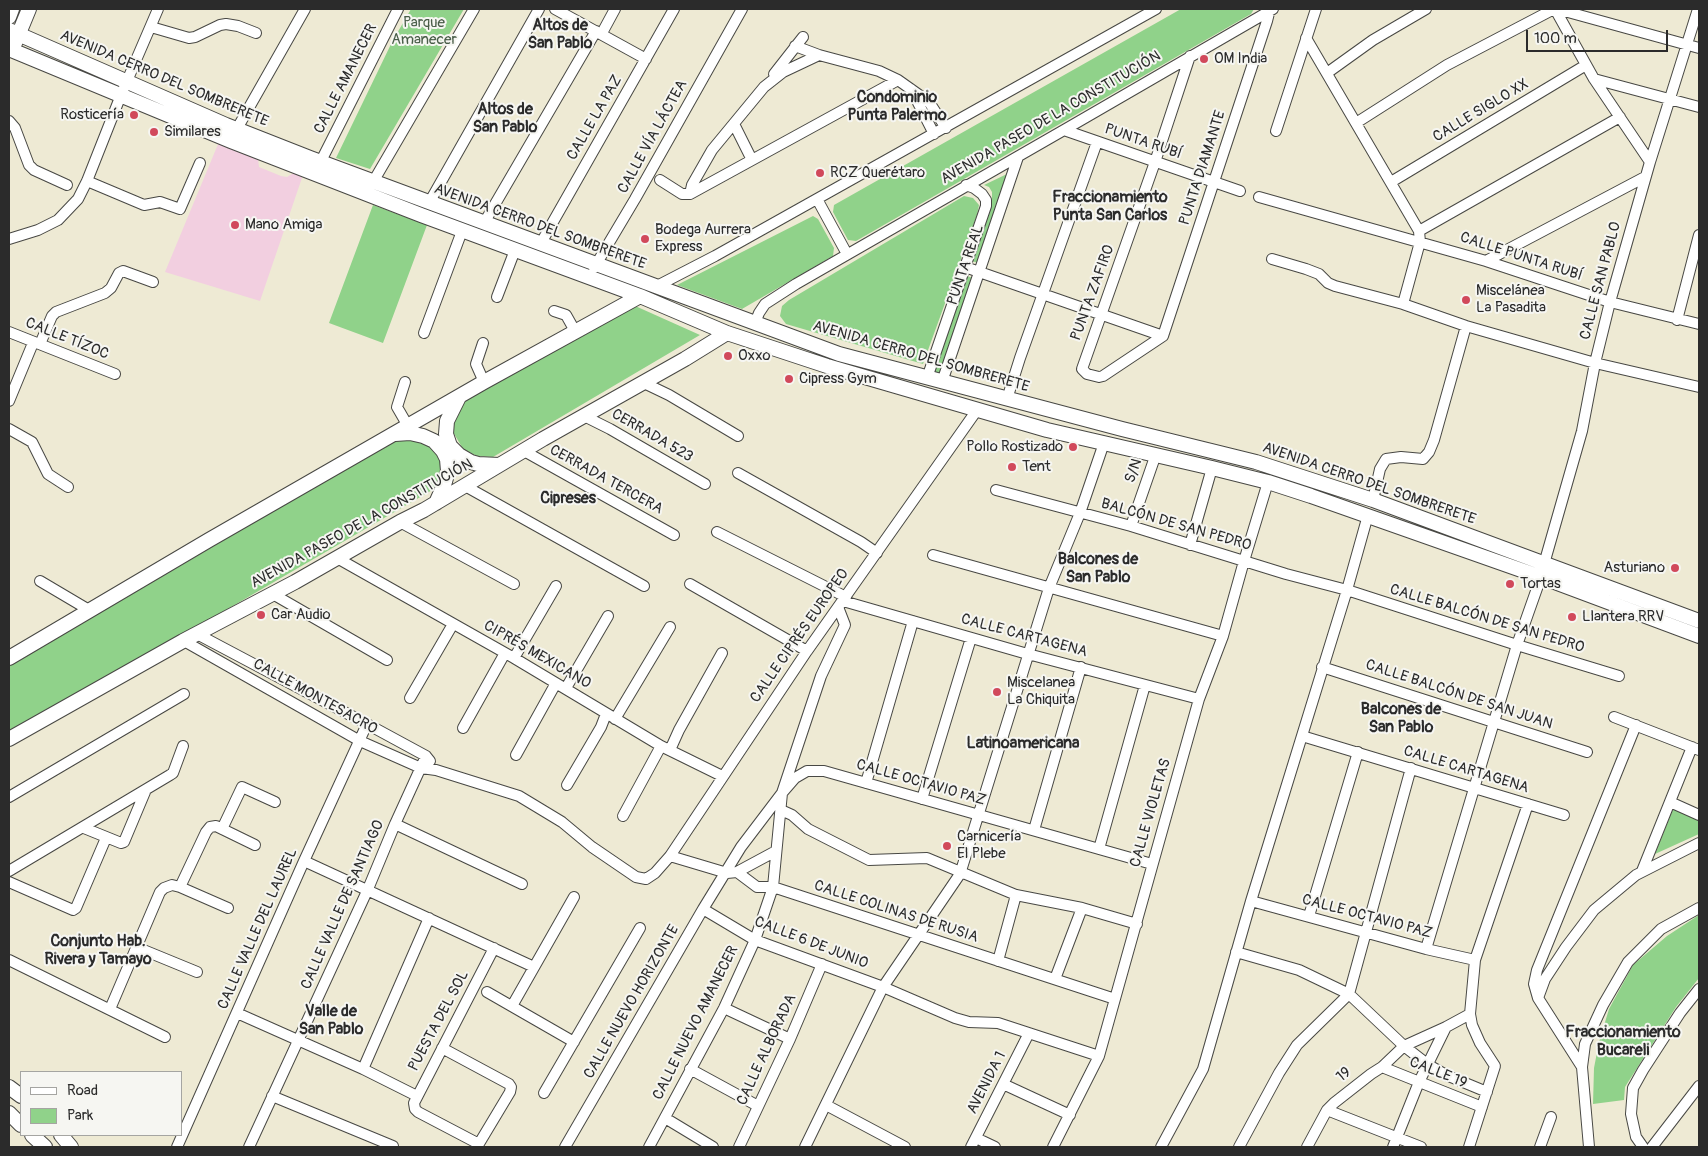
<!DOCTYPE html>
<html>
<head>
<meta charset="utf-8">
<style>
	body { margin:0 }
	#map { position:relative; width:1708px; height:1156px; overflow:hidden; background:#eeead4; font-family:Pangolin,sans-serif }
	canvas { display:block }
	.frame { position:absolute; inset:0; border:10px solid #2b2b2b; pointer-events:none }
	.legend { position:absolute; left:20px; top:1071px; width:162px; height:65px; box-sizing:border-box; background:#f6f6f2; border:1px solid #a5a5a2; margin:0; padding:6px 9px; list-style:none; font-size:15px; color:#2b2b2b }
	.legend li { display:flex; align-items:center; gap:10px; height:25px }
	.legend b { width:25px; border:1px solid #a5a5a2 }
	.scale { position:absolute; left:1526px; top:30px; width:142px; height:22px; box-sizing:border-box; border:2px solid #2b2b2b; border-top:0; padding-left:6px; font-size:15px; line-height:18px; white-space:nowrap; color:#2b2b2b; -webkit-text-stroke:4px #f6f6f2; paint-order:stroke }
</style>
</head>
<body>
<div id="map">
<canvas width="1708" height="1156"></canvas>
<div class="frame"></div>
<ul class="legend">
<li><b style="height:6px;background:#fff"></b>Road</li>
<li><b style="height:14px;background:#90d28a"></b>Park</li>
</ul>
<div class="scale">100 m</div>
</div>
<script>
const g = document.querySelector('canvas').getContext('2d');
g.lineJoin = 'round';
function fill(path, color) { g.fillStyle = color; g.fill(path, 'evenodd'); }
const poly = rows => new Path2D(rows.map(r => 'M' + r).join(''));
function stroke(path, color, width, dash) { g.strokeStyle = color; g.lineWidth = width; g.lineCap = dash ? 'butt' : 'round'; g.setLineDash(dash || []); g.stroke(path); }
function label(font, color, halo, rows, align = 'center') {
  g.font = font + ' Pangolin,sans-serif'; g.lineWidth = 4; g.setLineDash([]); g.textBaseline = 'middle'; g.strokeStyle = halo; g.fillStyle = color; for (const [text, x, y, turn = 0] of rows) {
    g.save(); g.translate(x, y); g.rotate((+turn || 0) * Math.PI / 180); g.textAlign = isNaN(turn) ? turn : align; if (halo) g.strokeText(text, 0, 0); g.fillText(text, 0, 0); g.restore();
  }
}
fill(poly([
	[221,137,257,151,259,167,281,176,287,177,302,168,305,169,260,301,165,272]
]), '#f2cfe0');
fill(poly([
	[411,9,464,9,370,169,336,158,392,42],
	[1181,9,1254,9,1251,14,856,241,848,240,833,212,834,205],
	[1007,174,978,263,972,261,992,204,992,192,989,187,984,185],
	[964,196,973,198,979,205,977,215,923,364,786,324,780,316,782,306,789,300],
	[373,205,427,225,383,343,329,323],
	[813,216,818,219,834,248,833,256,742,309,677,285],
	[967,276,973,278,939,374,934,373],
	[633,305,700,335,493,457,477,456,463,449,453,432,455,412,462,401],
	[405,439,431,445,440,453,443,476,434,489,9,736,9,666,393,441],
	[1673,809,1699,820,1699,834,1655,854],
	[1699,915,1699,978,1676,1007,1625,1087,1624,1100,1593,1104,1594,1068,1599,1042,1609,1009,1633,965,1667,936]
]), '#90d28a');
const street = poly([
	[555,9,646,59],
	[1555,9,1594,79,1650,162],
	[1557,9,1699,48],
	[151,27,189,38,195,37,220,25,226,24,238,26,256,33],
	[602,33,615,9],
	[1306,38,1419,231,1420,242,1403,304],
	[795,46,819,55,879,71,898,80,929,102,946,128],
	[1327,73,1373,40,1426,9],
	[774,74,803,37],
	[1594,79,1699,107],
	[911,89,934,134],
	[9,121,15,128,29,165,34,170,67,185],
	[1356,123,1447,65,1554,9],
	[734,124,752,160],
	[1064,130,1240,191],
	[1276,131,1316,9],
	[234,134,305,9],
	[320,163,398,9],
	[660,180,682,194,690,194,898,80],
	[87,181,144,205,160,202,180,209,200,163],
	[373,182,474,9],
	[1391,182,1586,65],
	[690,194,692,185,712,150,764,87,783,72,819,55],
	[1259,197,1486,261,1610,302,1699,324],
	[817,199,847,254],
	[429,203,539,9],
	[484,223,596,31],
	[1419,231,1620,117],
	[9,239,38,230,58,220,78,199,87,181,121,95,158,9],
	[541,243,674,9],
	[1272,259,1306,269,1319,274,1328,283,1335,286,1403,304,1466,326,1595,363,1699,387],
	[1486,261,1645,177],
	[965,267,1163,336],
	[594,268,635,199,742,9],
	[655,287,715,256,1156,9],
	[497,297,515,250],
	[554,311,566,315,575,331],
	[1677,320,1699,235],
	[755,323,759,313,765,304,796,284,1064,130,1273,9],
	[9,332,115,374],
	[424,333,462,231],
	[1163,336,1103,376,1099,377,1087,374,1082,369,1155,162,1190,56],
	[1163,336,1267,21,1270,9],
	[483,343,476,364,484,382],
	[40,344,52,316,56,312,105,293,111,288,119,273,123,271,153,282],
	[927,378,986,206,986,200,982,194,974,188,966,185],
	[405,382,397,407,408,426],
	[942,382,1018,157],
	[644,383,669,395,738,436],
	[1007,399,1020,358,1097,142],
	[9,401,33,343],
	[584,416,610,429,705,484],
	[9,429,32,442,48,474,68,487],
	[524,451,674,535],
	[738,473,861,542,877,553],
	[465,486,644,586],
	[996,490,1131,526,1286,574,1347,590,1517,645,1619,676],
	[1373,500,1380,469,1386,459,1401,457,1423,459,1429,452,1434,440,1466,326],
	[400,522,514,584],
	[1131,526,1156,454],
	[717,532,846,597],
	[1190,545,1212,468],
	[933,555,1223,636],
	[337,558,514,658,661,746,722,776],
	[1544,564,1582,431,1595,363,1610,302,1650,162,1698,9],
	[40,581,89,610],
	[690,584,807,651],
	[271,593,387,660],
	[843,601,1024,653,1199,699],
	[197,634,367,724,426,756,430,761],
	[184,641,360,741,421,768,436,770,519,796,562,822,592,847,636,877,646,879,655,873,670,856,807,651,977,410],
	[514,658,556,586],
	[1322,667,1587,752],
	[566,688,608,616],
	[410,698,453,624],
	[1614,717,1699,750],
	[615,719,670,627],
	[463,728,505,653],
	[1302,736,1564,815],
	[670,750,679,730,722,653],
	[516,755,556,683],
	[866,783,913,621],
	[567,785,601,727,606,714],
	[9,797,184,694],
	[922,799,971,638],
	[1670,802,1699,815],
	[781,810,792,815,808,829,869,860,927,858,1016,895,1082,908,1137,924],
	[623,816,661,746],
	[395,824,522,884],
	[84,828,121,843,124,842,145,792],
	[222,829,242,787,275,802],
	[1034,830,1081,667],
	[1099,849,1145,685],
	[670,856,727,873,737,872,757,887,773,887,1115,999],
	[304,861,534,967],
	[9,871,170,775,173,773,183,746],
	[1642,871,1692,747],
	[737,872,776,851],
	[9,882,73,910,76,908,106,838],
	[180,887,206,832,210,827,216,826,255,845],
	[1251,901,1426,949,1475,960],
	[703,909,755,940,883,987,955,1018,969,1022,998,1023,1099,1056],
	[1309,916,1358,752],
	[136,947,197,972],
	[1426,949,1517,645,1541,577],
	[1236,952,1299,970,1349,994,1404,1046,1427,1064,1446,1075,1487,1092],
	[9,960,165,1037],
	[998,961,1016,895],
	[1055,979,1082,908],
	[487,992,574,1042],
	[1538,998,1545,979,1566,947,1594,910,1636,875,1699,843],
	[512,1006,574,897],
	[724,1008,790,1039],
	[110,1009,160,892,164,888,172,885,180,887,228,908],
	[237,1013,363,1069,417,1096],
	[442,1048,509,1084,511,1087,510,1092,477,1147],
	[1382,1067,1482,1107],
	[1582,1067,1538,998,1534,984,1537,970,1636,725],
	[363,1069,429,918],
	[690,1069,758,1106],
	[1003,1084,1070,1115],
	[544,1093,640,928],
	[272,1096,393,1146],
	[826,1105,905,1147],
	[1327,1110,1421,1147],
	[665,1118,713,1147],
	[976,1138,995,1147],
	[479,1144,418,1112,415,1109,414,1103,494,948],
	[177,1147,304,861,367,724],
	[249,1147,368,889,395,824,426,756],
	[565,1147,703,909,741,847,782,793,795,778,807,771,824,771,1152,864],
	[649,1147,724,1008,755,940,773,887,782,793,821,676,845,625,838,607],
	[739,1147,790,1039,822,964],
	[805,1147,883,987,960,874,1049,588,1080,513,1104,443],
	[971,1147,1029,1033],
	[1053,1147,1099,1056,1199,699,1223,636,1244,561,1268,482],
	[1161,1147,1203,1069,1251,901,1347,590,1368,515],
	[1239,1147,1279,1073,1297,1045,1349,994,1411,768],
	[1307,1147,1327,1110,1334,1103,1371,1074,1382,1067,1404,1046,1446,1027,1470,1014],
	[1393,1147,1419,1082,1446,1027],
	[1469,1147,1495,1066,1480,1043,1472,1025,1470,1014,1475,960,1528,804],
	[1540,1147,1551,1117],
	[1589,1147,1582,1067,1585,1044,1603,1005,1628,962,1661,929,1699,908],
	[1643,1147,1636,1137,1631,1114,1633,1088,1643,1070,1680,1013,1699,989],
	[1652,1147,1699,1086]
]);
const secondary = poly([
	[9,17,12,9],
	[9,30,226,125,310,158,839,354,1122,429,1256,462,1373,500,1699,621],
	[15,43,29,9],
	[9,49,231,141,421,215,640,296,727,333,827,366,1047,430,1212,468,1268,482,1311,496,1541,577,1699,636],
	[459,397,447,421,446,434,450,446,459,455,471,462,478,464,499,465],
	[395,434,410,433,423,436,434,441,443,451,447,459,448,471,444,485,436,503],
	[9,658,209,540,484,382,640,296],
	[9,739,183,641,295,582,400,522,424,510,543,439,685,359,727,333],
	[9,1087,21,1096],
	[9,1113,21,1125],
	[32,1135,45,1147],
	[61,1135,71,1147]
]);
stroke(street, '#484844', 12);
stroke(secondary, '#484844', 16);
stroke(street, '#fff', 10);
stroke(secondary, '#fff', 14);
for (const [x, y, r, color] of [
	[1204,59,5,"#d1495b"],
	[134,115,5,"#d1495b"],
	[154,132,5,"#d1495b"],
	[820,173,5,"#d1495b"],
	[235,225,5,"#d1495b"],
	[645,239,5,"#d1495b"],
	[1466,300,5,"#d1495b"],
	[728,356,5,"#d1495b"],
	[789,379,5,"#d1495b"],
	[1073,447,5,"#d1495b"],
	[1012,467,5,"#d1495b"],
	[1675,568,5,"#d1495b"],
	[1510,584,5,"#d1495b"],
	[261,615,5,"#d1495b"],
	[1572,617,5,"#d1495b"],
	[997,692,5,"#d1495b"],
	[947,846,5,"#d1495b"]
]) { const dot = new Path2D(); dot.arc(x, y, r, 0, 2 * Math.PI); g.fillStyle = color; g.fill(dot); stroke(dot, '#f6f6f2', 2); }
label('15px', '#495d48', '#f6f6f2', [
	["Parque",424,23],
	["Amanecer",424,40]
]);
label('15px', '#2b2b2b', '#f6f6f2', [
	["OM India",1214,59],
	["Rosticería",124,115,"right"],
	["Similares",164,132],
	["RCZ Querétaro",830,173],
	["Mano Amiga",245,225],
	["Bodega Aurrera",655,230],
	["Express",655,247],
	["Miscelánea",1476,291],
	["La Pasadita",1476,308],
	["Oxxo",738,356],
	["Cipress Gym",799,379],
	["Pollo Rostizado",1063,447,"right"],
	["Tent",1022,467],
	["Asturiano",1665,568,"right"],
	["Tortas",1520,584],
	["Car Audio",271,615],
	["Llantera RRV",1582,617],
	["Miscelanea",1007,683],
	["La Chiquita",1007,700],
	["Carnicería",957,837],
	["El Plebe",957,854]
], 'left');
label('15px', '#2b2b2b', '#f6f6f2', [
	["AVENIDA CERRO DEL SOMBRERETE",164,79,23],
	["CALLE AMANECER",346,79,-63],
	["CALLE SIGLO XX",1481,111,-31],
	["CALLE LA PAZ",595,118,-60],
	["AVENIDA PASEO DE LA CONSTITUCIÓN",1051,118,-30],
	["CALLE VÍA LÁCTEA",653,137,-61],
	["PUNTA RUBÍ",1143,142,19],
	["PUNTA DIAMANTE",1203,168,-72],
	["AVENIDA CERRO DEL SOMBRERETE",540,227,20],
	["CALLE PUNTA RUBÍ",1521,257,18],
	["PUNTA REAL",966,265,-71],
	["CALLE SAN PABLO",1601,281,-75],
	["PUNTA ZAFIRO",1093,293,-70],
	["CALLE TÍZOC",67,339,22],
	["AVENIDA CERRO DEL SOMBRERETE",921,357,16],
	["CERRADA 523",652,436,30],
	["S/N",1134,471,-71],
	["CERRADA TERCERA",606,480,29],
	["AVENIDA CERRO DEL SOMBRERETE",1369,484,19],
	["AVENIDA PASEO DE LA CONSTITUCIÓN",362,524,-29],
	["BALCÓN DE SAN PEDRO",1176,525,16],
	["CALLE BALCÓN DE SAN PEDRO",1487,619,17],
	["CALLE CIPRÉS EUROPEO",800,636,-55],
	["CALLE CARTAGENA",1024,636,15],
	["CIPRÉS MEXICANO",537,655,30],
	["CALLE BALCÓN DE SAN JUAN",1459,695,18],
	["CALLE MONTESACRO",315,697,29],
	["CALLE CARTAGENA",1466,770,17],
	["CALLE OCTAVIO PAZ",921,783,16],
	["CALLE VIOLETAS",1151,813,-74],
	["CALLE VALLE DE SANTIAGO",343,905,-66],
	["CALLE COLINAS DE RUSIA",896,912,18],
	["CALLE OCTAVIO PAZ",1367,917,15],
	["CALLE VALLE DEL LAUREL",258,929,-66],
	["CALLE 6 DE JUNIO",811,943,21],
	["CALLE NUEVO HORIZONTE",632,1002,-60],
	["PUESTA DEL SOL",439,1021,-62],
	["CALLE NUEVO AMANECER",696,1023,-63],
	["CALLE ALBORADA",767,1050,-65],
	["CALLE 19",1438,1073,22],
	["19",1344,1075,-38],
	["AVENIDA 1",987,1083,-63]
]);
label('bold 16px', '#2b2b2b', '#f6f6f2', [
	["Altos de",560,26],
	["San Pablo",560,44],
	["Condominio",897,98],
	["Punta Palermo",897,116],
	["Altos de",505,110],
	["San Pablo",505,128],
	["Fraccionamiento",1110,198],
	["Punta San Carlos",1110,216],
	["Cipreses",568,499],
	["Balcones de",1098,560],
	["San Pablo",1098,578],
	["Balcones de",1401,710],
	["San Pablo",1401,728],
	["Latinoamericana",1023,744],
	["Conjunto Hab.",98,942],
	["Rivera y Tamayo",98,960],
	["Valle de",331,1012],
	["San Pablo",331,1030],
	["Fraccionamiento",1623,1033],
	["Bucareli",1623,1051]
]);
</script>
</body>
</html>
